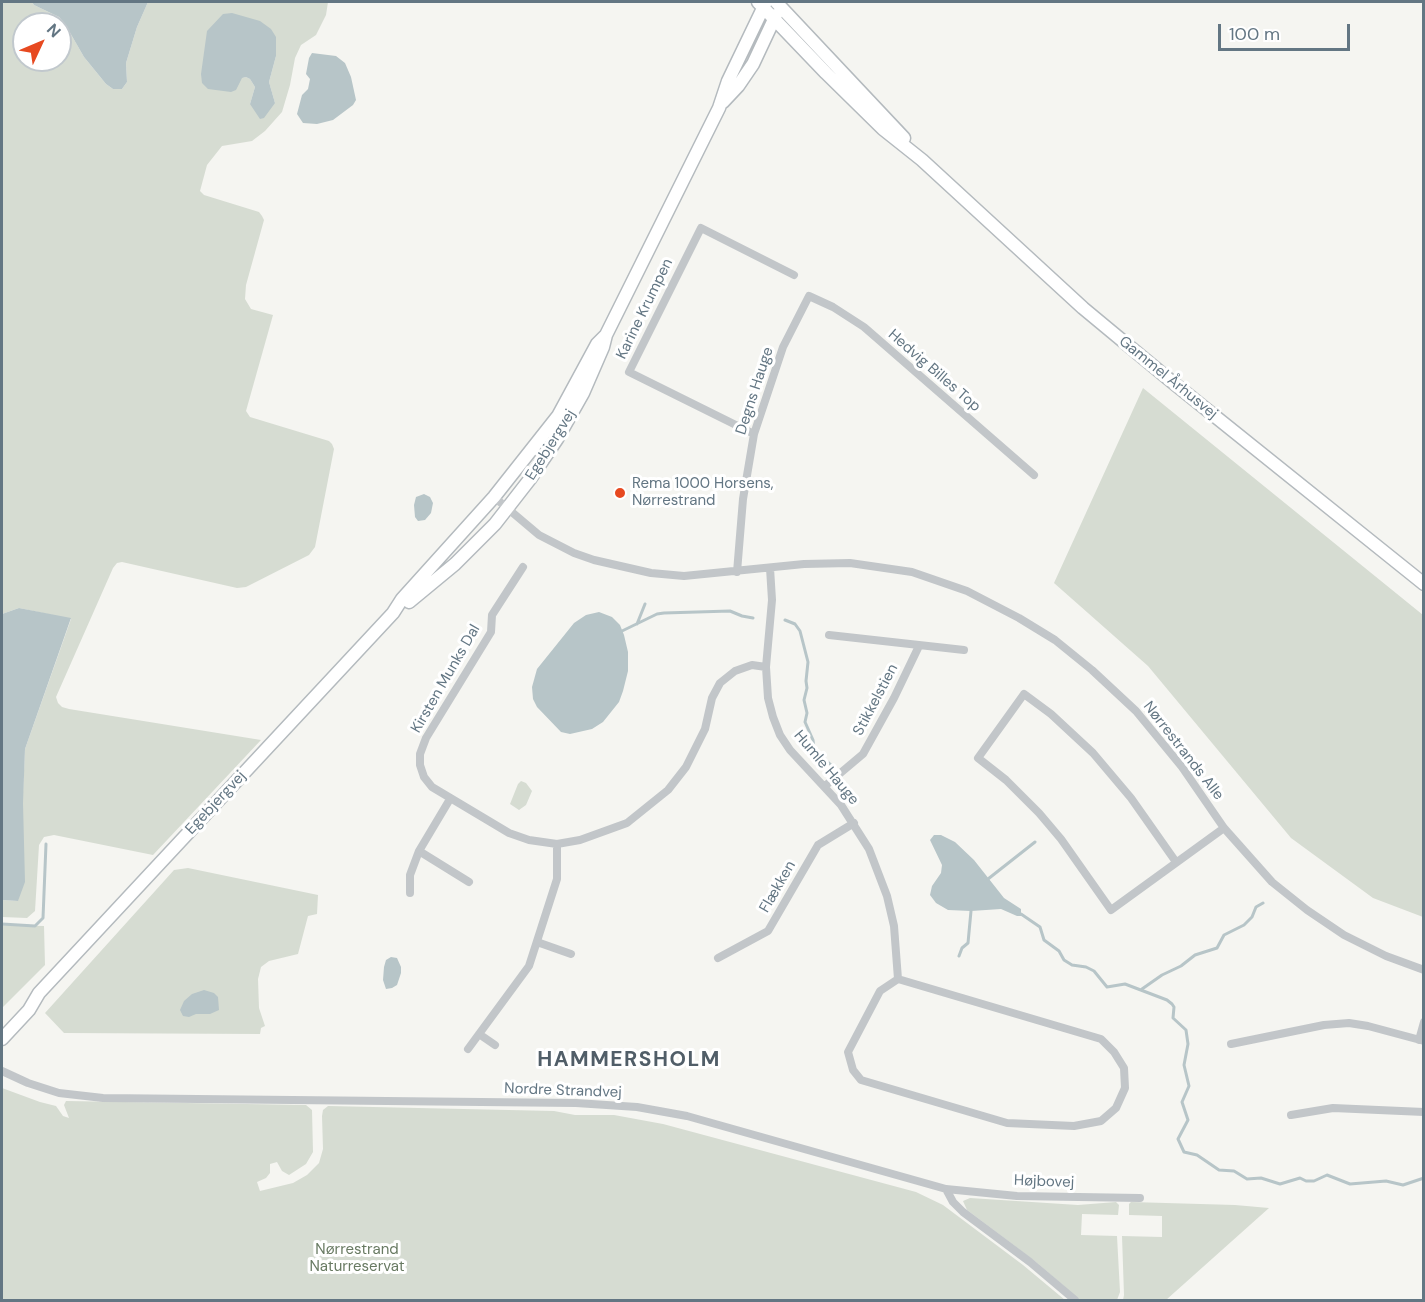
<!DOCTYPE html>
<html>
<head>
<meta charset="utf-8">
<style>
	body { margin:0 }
	#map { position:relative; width:1425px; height:1302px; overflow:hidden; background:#f5f5f1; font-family:"DM Sans",sans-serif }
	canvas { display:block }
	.frame { position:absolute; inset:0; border:3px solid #637683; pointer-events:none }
	.north { position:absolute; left:12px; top:12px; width:60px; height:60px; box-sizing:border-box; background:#fff; border:2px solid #c1c8cd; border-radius:50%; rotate:46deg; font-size:16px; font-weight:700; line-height:24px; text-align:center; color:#637683 }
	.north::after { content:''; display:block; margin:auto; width:21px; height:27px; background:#e74920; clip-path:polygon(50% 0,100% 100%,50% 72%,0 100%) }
	.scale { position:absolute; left:1218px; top:24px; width:132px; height:27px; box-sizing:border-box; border:3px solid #637683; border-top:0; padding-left:8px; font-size:18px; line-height:21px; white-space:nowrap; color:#637683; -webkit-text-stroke:4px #fff; paint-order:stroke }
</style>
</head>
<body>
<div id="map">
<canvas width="1425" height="1302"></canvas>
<div class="frame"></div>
<div class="north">N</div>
<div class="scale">100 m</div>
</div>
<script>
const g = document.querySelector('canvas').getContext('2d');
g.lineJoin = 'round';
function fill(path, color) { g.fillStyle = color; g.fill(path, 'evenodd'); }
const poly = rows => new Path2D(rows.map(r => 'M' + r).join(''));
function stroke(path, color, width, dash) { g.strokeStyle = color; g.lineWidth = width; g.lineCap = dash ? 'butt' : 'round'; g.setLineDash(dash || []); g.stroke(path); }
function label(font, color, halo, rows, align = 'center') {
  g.font = font + ' "DM Sans",sans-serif'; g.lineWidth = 6; g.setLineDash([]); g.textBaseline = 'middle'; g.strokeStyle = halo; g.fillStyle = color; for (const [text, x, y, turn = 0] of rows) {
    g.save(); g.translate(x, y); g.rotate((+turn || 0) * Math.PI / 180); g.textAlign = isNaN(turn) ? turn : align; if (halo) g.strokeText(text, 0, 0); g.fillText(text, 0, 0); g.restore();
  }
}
fill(poly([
	[2,2,32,2,34,5,59,17,65,24,84,57,106,84,113,89,122,89,127,82,126,63,137,27,148,2,328,2,326,15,316,35,301,45,295,58,290,85,282,112,265,131,252,141,222,146,207,165,200,191,204,195,259,212,262,216,264,220,246,285,245,299,251,309,273,315,246,411,250,417,329,441,332,444,334,449,315,547,309,555,246,587,237,588,122,562,117,563,113,568,56,697,58,703,62,707,69,709,261,740,153,855,54,835,44,837,39,845,35,911,27,918,2,917,2,900,18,901,25,749,71,619,19,608,2,614],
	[24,24,60,24,60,60,24,60],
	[276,56,269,82,275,103,250,104,255,87,250,79,246,77,242,78],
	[1143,388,1423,615,1423,917,1373,898,1291,838,1148,666,1054,583],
	[521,781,526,783,532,791,526,805,519,810,510,804,518,784],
	[188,868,318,895,317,914,308,916,298,954,269,961,261,967,258,979,259,1008,265,1026,261,1028,260,1034,64,1033,45,1013,174,870],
	[2,925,44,926,45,965,2,1008],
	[2,1088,40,1102,56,1106,63,1116,69,1118,64,1105,66,1101,306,1105,312,1110,313,1152,306,1164,289,1175,282,1171,277,1162,270,1164,270,1173,266,1178,257,1182,260,1191,293,1183,307,1175,319,1163,323,1149,322,1116,323,1110,328,1106,554,1111,575,1115,614,1115,663,1124,916,1192,943,1205,1023,1265,1065,1300,2,1300],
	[970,1198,1078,1205,1116,1202,1119,1205,1118,1215,1082,1214,1081,1235,1117,1236,1120,1292,1117,1300,1080,1300,1036,1262,967,1210,963,1201],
	[1131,1202,1235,1205,1269,1208,1166,1300,1123,1300,1124,1295,1122,1236,1162,1237,1162,1216,1129,1215,1129,1204]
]), '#d6dcd2');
fill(poly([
	[32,2,148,2,137,27,126,63,127,82,122,89,113,89,106,84,84,57,65,24,59,17,34,5],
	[232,13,260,21,271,29,276,37,276,56,269,82,275,103,264,118,260,119,250,104,255,87,250,79,246,77,242,78,236,90,231,92,208,89,202,83,201,74,207,31,223,14],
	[312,53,336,56,345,63,351,77,356,100,353,105,333,120,317,124,303,123,297,114,302,95,308,89,310,79,306,74,309,58],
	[424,494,430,497,433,503,431,513,425,520,418,521,415,517,414,505,416,497],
	[19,608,71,618,25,749,23,803,25,882,18,901,2,900,2,614],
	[599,612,612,617,620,625,624,635,628,652,628,671,623,691,619,702,603,722,592,729,570,734,561,732,537,707,533,699,532,687,537,669,574,623,586,615],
	[934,835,941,835,955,842,974,860,1004,898,1021,909,1021,916,1017,916,1001,909,971,911,948,910,936,903,930,895,932,886,941,873,942,865,930,840],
	[391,957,397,958,401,967,401,973,397,985,392,988,386,989,383,980,384,967,386,960],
	[204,990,214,993,218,997,219,1010,210,1014,196,1014,189,1017,183,1016,180,1010,184,1001,192,994]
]), '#b7c5c8');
stroke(poly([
	[785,620,795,624,800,631,808,662,806,681,807,688,804,700,807,713,805,722,813,740,814,749,831,765],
	[637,624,645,604],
	[622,631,657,614,664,613,730,611,742,616,753,618],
	[988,879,1035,842],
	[1021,914,1040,927,1044,940,1059,951,1064,960,1072,965,1086,967,1094,971,1107,987,1125,984,1167,1000,1172,1004,1174,1007,1173,1018,1186,1030,1188,1044,1184,1065,1189,1086,1182,1102,1188,1120,1178,1139,1184,1152,1197,1155,1219,1170,1234,1171,1247,1179,1261,1178,1280,1184,1300,1178,1306,1181,1314,1181,1327,1175,1350,1184,1386,1181,1403,1185,1424,1178],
	[2,924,35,926,43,918,46,844],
	[959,956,962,948,968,943,971,911],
	[1142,989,1162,975,1181,966,1195,955,1217,948,1224,935,1244,925,1252,917,1256,907,1263,903]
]), '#b7c5c8', 3);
const secondary = poly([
	[758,2,826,73,883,129,922,160,1083,308,1171,381,1424,584],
	[776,2,904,138],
	[723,102,738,86,753,64,776,15],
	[409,602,455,564,495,524,530,479,557,439,583,393,603,347,606,335,719,108,728,81,766,2],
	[2,1039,29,1010,39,993,393,613,402,599,494,497,558,416,597,344,606,335]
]);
stroke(secondary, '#b4babe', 15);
stroke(poly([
	[754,434,629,372,701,228,794,275],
	[494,497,539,535,574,553,594,560,651,573,684,576,804,564,850,563,912,572,967,591,1019,618,1055,640,1092,670,1136,711,1182,767,1224,828,1272,882,1307,910,1344,935,1386,956,1424,970],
	[523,567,492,615,491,632,426,738,420,754,420,765,424,777,432,787,509,833,529,840,557,844,580,840,627,823,668,790,686,767,705,729,712,698,720,683,735,671,752,665,766,667],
	[770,568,772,600,766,667,768,698,773,717,780,735,790,750,841,805,869,849,887,896,894,926,898,979],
	[737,572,743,499,754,434,783,347,809,296,833,307,864,327,1034,475],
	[829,635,964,650],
	[825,786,863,754,894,698,919,646],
	[419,851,469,882],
	[1176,862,1131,798,1093,753,1051,714,1024,694,978,758,1006,780,1039,813,1061,839,1111,910,1224,828],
	[410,893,410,875,419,851,450,799],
	[537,942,571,954],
	[718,958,768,931,818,845,854,823],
	[898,979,1101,1039,1114,1052,1124,1068,1125,1088,1116,1108,1101,1121,1074,1126,1007,1123,861,1080,853,1070,848,1052,880,991,898,979],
	[479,1034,495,1045],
	[1419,1040,1424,1022],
	[1231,1044,1324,1025,1349,1023,1368,1026,1424,1041],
	[468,1049,529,966,557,879,557,844],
	[2,1071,28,1083,59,1093,103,1098,576,1103,637,1107,687,1116,946,1189,953,1202,963,1212,1030,1262,1075,1300],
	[1291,1115,1333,1108,1424,1112],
	[946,1189,1017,1196,1140,1198]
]), '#c2c6c9', 8);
stroke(secondary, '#fff', 12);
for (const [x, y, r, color] of [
	[620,493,6,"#e74920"]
]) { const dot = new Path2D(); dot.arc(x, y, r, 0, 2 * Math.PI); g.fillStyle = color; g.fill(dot); stroke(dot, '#fff', 2); }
label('15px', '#637683', '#fff', [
	["Karine Krumpen",645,309,-64],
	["Hedvig Billes Top",934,371,41],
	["Gammel Århusvej",1168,378,39],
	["Degns Hauge",755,391,-72],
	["Egebjergvej",551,445,-58],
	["Kirsten Munks Dal",446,679,-60],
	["Stikkelstien",876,700,-62],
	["Nørrestrands Alle",1183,751,52],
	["Humle Hauge",826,768,50],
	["Egebjergvej",216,803,-47],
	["Flækken",778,887,-60],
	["Nordre Strandvej",563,1091,2],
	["Højbovej",1044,1182,2]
]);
label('15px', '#637683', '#fff', [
	["Rema 1000 Horsens,",632,484],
	["Nørrestrand",632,501]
], 'left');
label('15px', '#687a62', '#fff', [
	["Nørrestrand",357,1250],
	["Naturreservat",357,1267]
]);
g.letterSpacing = '1.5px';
label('bold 21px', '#515e68', '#fff', [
	["HAMMERSHOLM",629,1060]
]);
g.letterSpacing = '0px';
</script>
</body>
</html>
